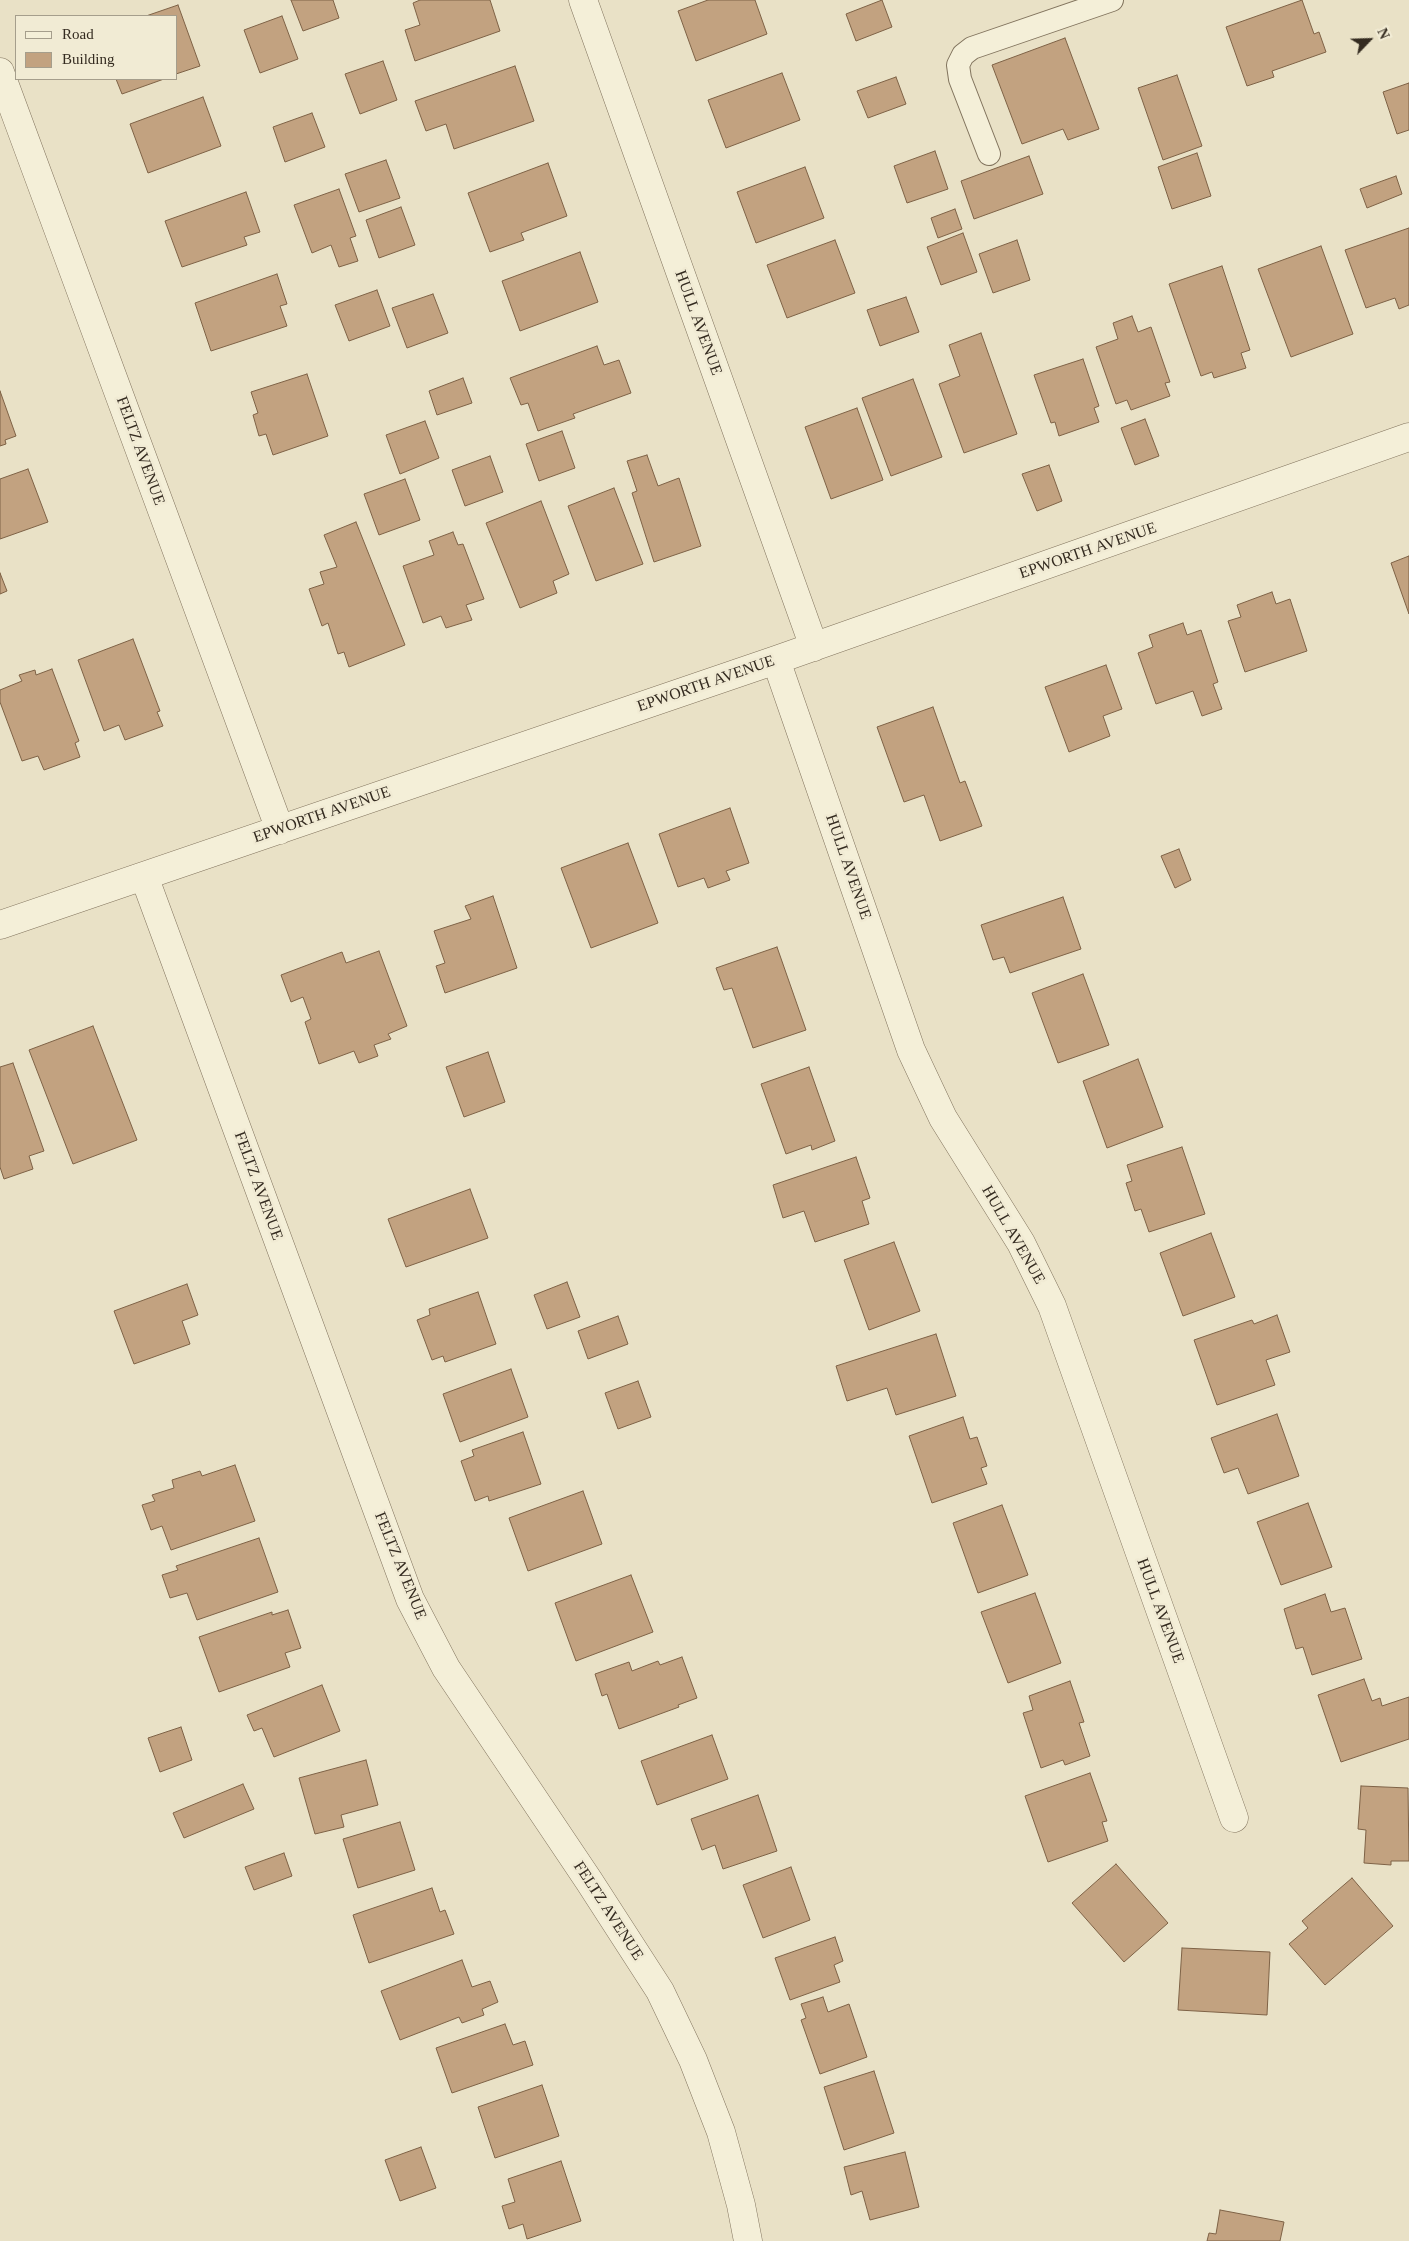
<!DOCTYPE html>
<html>
<head>
<meta charset="utf-8">
<style>
	body { margin:0 }
	#map { position:relative; width:1409px; height:2241px; overflow:hidden; background:#e9e1c6; font-family:"Times New Roman",serif }
	canvas { display:block }
	.legend { position:absolute; left:15px; top:15px; width:162px; height:65px; box-sizing:border-box; background:#f1ebd4; border:1px solid #a59e8c; margin:0; padding:6px 9px; list-style:none; font-size:15px; color:#342b20 }
	.legend li { display:flex; align-items:center; gap:10px; height:25px }
	.legend b { width:25px; border:1px solid #a59e8c }
	.north { position:absolute; left:1344px; top:15px; width:50px; height:50px; -webkit-text-stroke:4px #f1ebd4; paint-order:stroke; rotate:66deg; font-size:14px; font-weight:700; line-height:20px; text-align:center; color:#342b20 }
	.north::after { content:''; display:block; margin:auto; width:18px; height:22px; background:#342b20; clip-path:polygon(50% 0,100% 100%,50% 72%,0 100%) }
</style>
</head>
<body>
<div id="map">
<canvas width="1409" height="2241"></canvas>
<ul class="legend">
<li><b style="height:6px;background:#f4efd8"></b>Road</li>
<li><b style="height:14px;background:#c2a280"></b>Building</li>
</ul>
<div class="north">N</div>
</div>
<script>
const g = document.querySelector('canvas').getContext('2d');
g.lineJoin = 'round';
function fill(path, color) { g.fillStyle = color; g.fill(path, 'evenodd'); }
const poly = rows => new Path2D(rows.map(r => 'M' + r).join(''));
function stroke(path, color, width, dash) { g.strokeStyle = color; g.lineWidth = width; g.lineCap = dash ? 'butt' : 'round'; g.setLineDash(dash || []); g.stroke(path); }
function label(font, color, halo, rows, align = 'center') {
  g.font = font + ' "Times New Roman",serif'; g.lineWidth = 5; g.setLineDash([]); g.textBaseline = 'middle'; g.strokeStyle = halo; g.fillStyle = color; for (const [text, x, y, turn = 0] of rows) {
    g.save(); g.translate(x, y); g.rotate((+turn || 0) * Math.PI / 180); g.textAlign = isNaN(turn) ? turn : align; if (halo) g.strokeText(text, 0, 0); g.fillText(text, 0, 0); g.restore();
  }
}
const building = poly([
	[291,0,333,0,339,18,303,31,291,0],
	[420,0,490,0,500,31,415,61,405,30,420,25,413,3,420,0],
	[708,0,755,0,767,34,696,61,678,11,708,0],
	[882,0,892,27,856,41,846,14,882,0],
	[1302,0,1314,34,1319,32,1326,52,1272,71,1274,77,1247,86,1226,27,1302,0],
	[178,5,200,66,176,74,176,16,146,16,178,5],
	[282,16,298,59,260,73,244,30,282,16],
	[1065,38,1099,129,1068,140,1063,129,1022,144,992,65,1065,38],
	[383,61,397,100,360,114,345,74,383,61],
	[515,66,534,121,454,149,446,124,426,131,415,101,515,66],
	[782,73,800,120,726,148,708,100,782,73],
	[1177,75,1202,146,1163,160,1138,88,1177,75],
	[896,77,906,104,868,118,857,91,896,77],
	[116,79,164,79,122,94,116,79],
	[1409,83,1409,130,1397,134,1383,92,1409,83],
	[203,97,221,146,148,173,130,124,203,97],
	[312,113,325,147,285,162,273,127,312,113],
	[935,151,948,189,907,203,894,166,935,151],
	[1197,153,1211,196,1172,209,1158,167,1197,153],
	[1029,156,1043,194,974,219,961,181,1029,156],
	[386,160,400,198,359,212,345,174,386,160],
	[548,163,567,216,521,233,524,240,490,252,468,193,548,163],
	[805,167,824,218,756,243,737,192,805,167],
	[1396,176,1402,194,1367,208,1360,189,1396,176],
	[339,189,356,236,350,238,358,261,339,267,331,245,312,253,294,205,339,189],
	[246,192,260,232,244,237,247,245,182,267,165,221,246,192],
	[401,207,415,245,379,258,366,220,401,207],
	[955,209,962,229,938,238,931,218,955,209],
	[1409,228,1409,305,1399,309,1395,298,1366,308,1345,250,1409,228],
	[963,233,977,272,941,285,927,247,963,233],
	[835,240,855,293,787,318,767,265,835,240],
	[1017,240,1030,280,993,293,979,254,1017,240],
	[1321,246,1353,334,1291,357,1258,269,1321,246],
	[580,252,598,302,520,331,502,281,580,252],
	[1222,266,1250,350,1241,353,1246,368,1214,378,1212,372,1201,376,1169,284,1222,266],
	[277,274,287,304,280,306,287,326,211,351,195,303,277,274],
	[377,290,390,326,349,341,335,305,377,290],
	[433,294,448,333,407,348,392,308,433,294],
	[906,297,919,332,880,346,867,310,906,297],
	[1132,316,1138,332,1151,327,1170,382,1165,383,1170,396,1131,410,1127,400,1116,404,1096,347,1118,339,1113,323,1132,316],
	[981,333,1017,434,964,453,939,384,960,376,949,345,981,333],
	[597,346,604,365,619,360,631,393,573,414,575,418,538,431,528,403,521,405,510,378,597,346],
	[1083,359,1099,406,1094,408,1099,422,1059,436,1055,422,1051,423,1034,375,1083,359],
	[307,374,328,436,273,455,266,434,259,436,253,415,258,413,251,392,307,374],
	[463,378,472,403,437,415,429,391,463,378],
	[913,379,942,457,891,476,862,398,913,379],
	[0,391,16,436,5,440,6,444,0,446,0,391],
	[857,408,883,480,831,499,805,427,857,408],
	[1145,419,1159,456,1135,465,1121,428,1145,419],
	[425,421,439,458,400,474,386,435,425,421],
	[562,431,575,468,539,481,526,444,562,431],
	[647,455,658,486,679,478,701,546,654,562,632,493,637,491,627,461,647,455],
	[490,456,503,492,465,506,452,470,490,456],
	[1049,465,1062,501,1037,511,1022,474,1049,465],
	[28,469,48,522,0,539,0,479,28,469],
	[405,479,420,520,379,535,364,494,405,479],
	[614,488,643,564,596,581,568,506,614,488],
	[541,501,569,574,553,581,557,593,520,608,486,523,541,501],
	[356,522,405,645,349,667,344,652,338,654,328,623,322,626,309,589,324,584,320,572,337,567,324,535,356,522],
	[453,532,458,545,463,544,484,599,466,605,472,620,446,628,441,616,423,623,403,566,434,555,429,541,453,532],
	[1409,556,1409,614,1391,563,1409,556],
	[0,573,7,591,0,594,0,573],
	[1272,592,1276,604,1290,599,1307,651,1245,672,1228,621,1241,617,1237,605,1272,592],
	[1183,623,1187,635,1201,630,1218,682,1213,684,1222,709,1202,716,1193,691,1156,704,1138,653,1153,647,1149,635,1183,623],
	[133,639,160,711,157,712,163,726,125,740,119,725,104,731,78,660,133,639],
	[1106,665,1122,709,1103,716,1110,736,1069,752,1045,687,1106,665],
	[52,669,79,741,75,743,80,757,44,770,38,756,22,761,0,702,0,690,22,681,19,675,35,670,36,675,52,669],
	[933,707,960,783,965,781,982,826,940,841,924,795,904,802,877,727,933,707],
	[730,808,749,863,726,871,730,880,708,888,704,878,678,887,659,834,730,808],
	[628,843,658,923,591,948,561,868,628,843],
	[1179,849,1191,880,1175,888,1161,856,1179,849],
	[493,896,517,968,445,993,436,966,445,963,434,931,471,919,465,906,493,896],
	[1063,897,1081,949,1010,973,1004,957,993,960,981,925,1063,897],
	[777,947,806,1030,753,1048,732,988,724,990,716,968,777,947],
	[379,951,407,1026,388,1034,391,1039,374,1045,378,1056,359,1063,354,1051,319,1064,305,1022,311,1019,303,997,291,1002,281,975,342,952,346,963,379,951],
	[1083,974,1109,1045,1058,1063,1032,993,1083,974],
	[93,1026,137,1140,73,1164,29,1050,93,1026],
	[488,1052,505,1102,464,1117,446,1067,488,1052],
	[1138,1059,1163,1127,1107,1148,1083,1081,1138,1059],
	[13,1063,44,1151,29,1156,33,1169,4,1179,0,1167,0,1067,13,1063],
	[809,1067,835,1141,812,1150,811,1145,786,1154,761,1084,809,1067],
	[1182,1147,1205,1214,1149,1232,1141,1209,1135,1211,1126,1183,1132,1181,1127,1165,1182,1147],
	[856,1157,870,1198,862,1201,869,1224,815,1242,804,1211,783,1218,773,1185,856,1157],
	[470,1189,488,1238,406,1267,388,1219,470,1189],
	[1211,1233,1235,1297,1183,1316,1160,1253,1211,1233],
	[894,1242,920,1311,869,1330,844,1260,894,1242],
	[567,1282,580,1317,547,1329,534,1295,567,1282],
	[187,1284,198,1315,182,1321,190,1344,134,1364,114,1311,187,1284],
	[478,1292,496,1344,445,1362,443,1356,432,1360,417,1320,430,1315,429,1309,478,1292],
	[1277,1315,1290,1352,1266,1360,1275,1385,1217,1405,1194,1340,1252,1320,1254,1324,1277,1315],
	[618,1316,628,1344,588,1359,578,1331,618,1316],
	[936,1334,956,1396,896,1415,887,1388,847,1401,836,1366,936,1334],
	[511,1369,528,1417,460,1442,443,1394,511,1369],
	[638,1381,651,1417,618,1429,605,1393,638,1381],
	[1277,1414,1299,1476,1248,1494,1238,1468,1224,1473,1211,1438,1277,1414],
	[963,1417,970,1439,977,1437,987,1466,981,1468,987,1484,932,1503,909,1436,963,1417],
	[523,1432,541,1484,489,1501,488,1496,475,1501,461,1461,474,1456,472,1450,523,1432],
	[235,1465,255,1521,171,1550,162,1526,151,1530,142,1505,155,1501,152,1495,174,1488,172,1480,200,1471,202,1476,235,1465],
	[583,1491,602,1544,528,1571,509,1518,583,1491],
	[1308,1503,1332,1567,1281,1585,1257,1522,1308,1503],
	[1002,1505,1028,1575,978,1593,953,1523,1002,1505],
	[259,1538,278,1592,197,1620,187,1593,170,1598,162,1575,178,1570,176,1566,259,1538],
	[631,1575,653,1632,576,1661,555,1603,631,1575],
	[1035,1593,1061,1663,1008,1683,981,1612,1035,1593],
	[1325,1594,1331,1612,1345,1608,1362,1659,1312,1675,1303,1647,1296,1649,1284,1609,1325,1594],
	[288,1610,301,1648,285,1653,290,1667,219,1692,199,1637,272,1612,272,1615,288,1610],
	[682,1657,697,1698,678,1705,679,1707,619,1729,607,1694,602,1696,595,1674,629,1662,632,1671,658,1661,660,1665,682,1657],
	[1364,1679,1372,1701,1380,1698,1382,1706,1409,1697,1409,1739,1341,1762,1318,1695,1364,1679],
	[1070,1681,1084,1722,1079,1723,1090,1756,1065,1765,1063,1760,1041,1768,1023,1713,1033,1710,1029,1696,1070,1681],
	[322,1685,340,1731,274,1757,262,1728,254,1731,247,1715,322,1685],
	[181,1727,192,1760,160,1772,148,1738,181,1727],
	[712,1735,728,1779,657,1805,641,1761,712,1735],
	[366,1760,378,1805,341,1815,344,1827,315,1834,299,1778,366,1760],
	[1090,1773,1107,1821,1102,1822,1108,1841,1048,1862,1025,1796,1090,1773],
	[243,1784,254,1809,184,1838,173,1813,243,1784],
	[1361,1786,1408,1788,1409,1861,1391,1861,1391,1865,1364,1863,1366,1830,1358,1829,1361,1786],
	[758,1795,777,1851,723,1869,715,1845,702,1850,691,1819,758,1795],
	[400,1822,415,1870,358,1888,343,1839,400,1822],
	[284,1853,292,1876,254,1890,245,1867,284,1853],
	[1116,1864,1168,1923,1124,1962,1072,1903,1116,1864],
	[791,1867,810,1920,763,1938,743,1885,791,1867],
	[1352,1878,1393,1926,1325,1985,1289,1944,1308,1928,1302,1921,1352,1878],
	[432,1888,440,1912,445,1910,454,1934,369,1963,353,1915,432,1888],
	[835,1937,843,1961,834,1965,840,1982,790,2000,775,1958,835,1937],
	[1182,1948,1270,1952,1267,2015,1178,2010,1182,1948],
	[462,1960,472,1987,490,1981,498,2002,482,2009,484,2015,462,2023,459,2017,400,2040,381,1991,462,1960],
	[823,1997,828,2012,849,2004,867,2057,820,2074,801,2020,806,2018,801,2004,823,1997],
	[505,2024,513,2045,525,2041,533,2065,452,2093,436,2048,505,2024],
	[874,2071,894,2133,844,2150,824,2087,874,2071],
	[542,2085,559,2136,495,2158,478,2107,542,2085],
	[421,2147,436,2188,400,2201,385,2160,421,2147],
	[905,2152,919,2207,870,2220,862,2191,851,2195,844,2167,905,2152],
	[561,2161,581,2221,527,2239,523,2224,509,2229,502,2206,515,2202,508,2179,561,2161],
	[1220,2210,1284,2222,1280,2241,1207,2241,1209,2233,1216,2234,1220,2210]
]);
fill(building, '#c2a280');
stroke(building, '#7e6246', 1);
const service = poly([
	[989,154,960,79,958,65,963,55,972,48,1112,0]
]);
const minor = poly([
	[583,0,814,647],
	[0,72,280,830],
	[776,660,911,1050,943,1118,1021,1243,1052,1306,1234,1818],
	[144,876,410,1599,446,1668,589,1881,660,1991,693,2060,721,2132,741,2205,748,2241],
	[0,925,776,660,1409,437]
]);
stroke(service, '#82745e', 24);
stroke(minor, '#82745e', 29);
stroke(service, '#f4efd8', 22);
stroke(minor, '#f4efd8', 28);
label('16px', '#342b20', '#f1ebd4', [
	["HULL AVENUE",698,323,70],
	["FELTZ AVENUE",140,451,70],
	["EPWORTH AVENUE",1088,551,-19],
	["EPWORTH AVENUE",706,684,-19],
	["EPWORTH AVENUE",322,815,-19],
	["HULL AVENUE",848,867,71],
	["FELTZ AVENUE",258,1186,70],
	["HULL AVENUE",1013,1235,60],
	["FELTZ AVENUE",400,1566,68],
	["HULL AVENUE",1160,1611,70],
	["FELTZ AVENUE",608,1911,57]
]);
</script>
</body>
</html>
